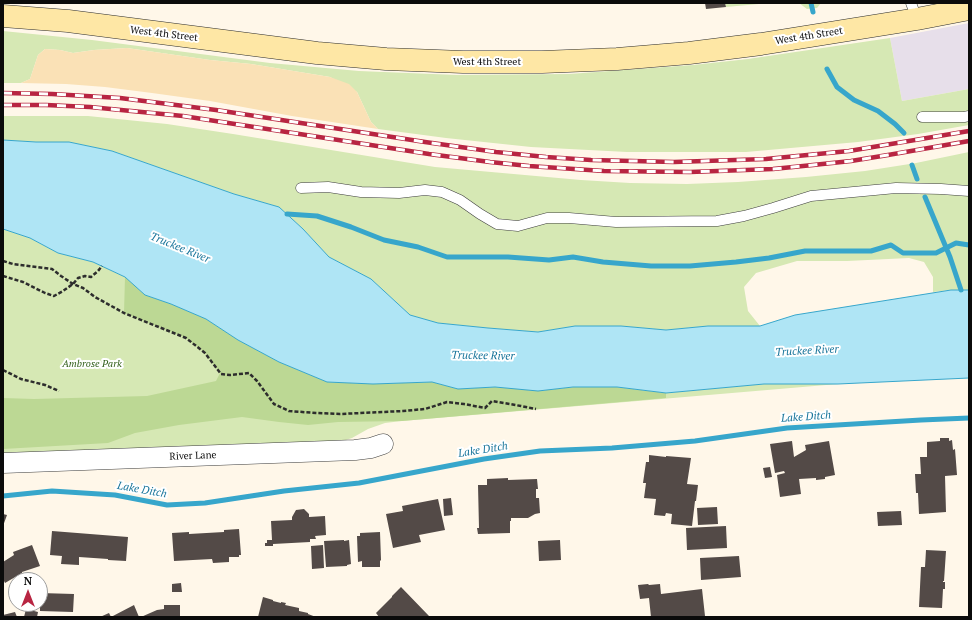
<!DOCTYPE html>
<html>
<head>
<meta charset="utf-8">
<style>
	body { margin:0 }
	#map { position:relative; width:972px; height:620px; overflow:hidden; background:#fff7e9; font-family:"PT Serif",serif }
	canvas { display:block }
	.frame { position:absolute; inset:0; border:4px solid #0b0b0b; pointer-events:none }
	.north { position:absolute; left:8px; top:572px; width:40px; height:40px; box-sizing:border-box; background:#fff; border:1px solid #9d9d9d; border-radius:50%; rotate:0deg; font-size:11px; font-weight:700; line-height:16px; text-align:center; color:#0b0b0b }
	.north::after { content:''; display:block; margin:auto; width:14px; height:18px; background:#b82542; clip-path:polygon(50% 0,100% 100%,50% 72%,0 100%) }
</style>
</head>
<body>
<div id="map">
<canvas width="972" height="620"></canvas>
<div class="frame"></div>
<div class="north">N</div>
</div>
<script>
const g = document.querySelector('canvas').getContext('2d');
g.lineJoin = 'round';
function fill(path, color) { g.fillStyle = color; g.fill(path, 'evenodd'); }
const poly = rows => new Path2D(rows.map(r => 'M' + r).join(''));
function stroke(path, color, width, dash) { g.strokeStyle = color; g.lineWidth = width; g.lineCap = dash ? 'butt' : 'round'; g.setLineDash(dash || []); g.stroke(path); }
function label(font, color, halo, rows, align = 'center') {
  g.font = font + ' "PT Serif",serif'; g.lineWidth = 4; g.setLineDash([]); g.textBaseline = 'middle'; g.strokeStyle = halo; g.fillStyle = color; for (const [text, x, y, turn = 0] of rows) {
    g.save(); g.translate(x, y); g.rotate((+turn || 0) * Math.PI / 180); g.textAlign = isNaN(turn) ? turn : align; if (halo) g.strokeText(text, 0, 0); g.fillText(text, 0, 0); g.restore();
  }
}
fill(poly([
	[969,23,969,89,902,101,890,38]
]), '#e7dfea');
fill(poly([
	[725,3,770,3,726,7],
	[799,3,821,3,817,8,807,9],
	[3,31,92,40,270,63,359,71,457,75,569,74,693,65,748,59,890,38,902,101,969,89,969,125,918,134,858,142,746,152,627,152,531,147,446,138,378,129,371,122,357,92,330,77,251,64,210,60,127,48,94,50,73,53,60,50,45,49,38,55,30,79,21,83,3,83],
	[3,116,88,116,167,124,233,134,435,167,581,180,630,183,687,184,738,182,806,177,865,171,916,163,969,152,969,290,951,290,933,292,933,277,924,262,909,258,847,261,797,261,756,273,744,287,748,311,760,326,708,326,666,330,621,326,575,326,538,332,488,328,438,323,410,315,371,279,329,257,303,229,279,207,234,194,112,151,69,142,36,142,3,140],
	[3,229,30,238,58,253,93,262,125,277,145,295,171,304,206,319,238,340,279,362,327,382,373,384,432,382,458,389,495,387,666,393,764,384,838,384,402,421,385,423,368,429,352,438,339,442,3,456]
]), '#d6e8b4');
fill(poly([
	[125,277,145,295,171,304,206,319,238,340,279,362,327,382,373,384,432,382,458,389,495,387,538,391,573,387,617,387,666,393,666,398,402,421,338,422,308,425,279,422,242,417,179,425,135,433,108,443,3,449,3,398,34,399,147,396,216,381,220,373,205,353,186,338,124,313]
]), '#bcd894');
fill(poly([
	[127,48,210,60,251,64,330,77,349,84,357,92,371,122,378,129,292,116,210,101,152,93,105,87,66,84,21,83,30,79,38,55,45,49,60,50,73,53,94,50]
]), '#fae1b6');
const water = poly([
	[3,140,36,142,69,142,112,151,234,194,279,207,303,229,329,257,371,279,410,315,438,323,488,328,538,332,575,326,621,326,666,330,708,326,760,326,795,315,951,290,969,290,969,378,838,384,764,384,666,393,617,387,573,387,538,391,495,387,458,389,432,382,373,384,327,382,279,362,238,340,206,319,171,304,145,295,125,277,93,262,58,253,30,238,3,229,3,140]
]);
fill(water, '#afe5f5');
stroke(water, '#37a6cb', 1);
stroke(poly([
	[811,3,813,12],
	[827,69,837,87,854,100,878,111,895,124,904,133],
	[912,165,917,179],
	[925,197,950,257,961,290],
	[287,214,317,216,351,227,384,240,418,247,447,257,508,257,549,260,573,257,603,262,651,266,690,266,736,262,769,258,805,251,871,251,891,245,903,253,936,253,956,243,969,245],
	[3,496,52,491,115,495,167,505,205,503,284,491,359,483,484,459,540,451,612,448,695,441,787,428,921,420,969,418]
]), '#37a6cb', 5);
fill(poly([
	[705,3,725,3,726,7,706,9],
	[940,438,949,438,949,441,952,440,953,450,955,449,957,475,945,476,946,512,919,514,918,493,916,493,915,474,921,474,920,457,927,457,927,442,940,441],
	[792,441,794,457,806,450,805,445,829,441,835,475,825,477,825,479,816,480,816,478,799,479,801,494,780,497,777,475,785,473,784,471,775,473,770,444],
	[649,455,666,457,666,456,691,458,687,484,698,485,696,501,695,501,692,526,671,524,672,514,666,513,665,516,654,515,656,499,644,498,646,483,643,483,646,462,649,462],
	[770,467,772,477,765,478,763,468],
	[508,478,508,480,537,479,538,489,536,489,536,498,539,498,540,513,535,514,528,518,511,518,511,521,510,521,510,533,478,534,477,528,479,528,478,485,487,485,487,479],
	[451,498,453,515,444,516,443,499],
	[438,499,445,530,419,535,421,542,393,548,386,514,403,511,402,506],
	[717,507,718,524,698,525,697,508],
	[304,509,309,514,309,517,325,516,326,535,315,536,316,539,310,539,310,542,273,544,273,546,265,546,265,543,267,543,267,540,272,540,271,521,292,520,292,517,296,510],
	[901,511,902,525,878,526,877,512],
	[3,514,7,515,3,526],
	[726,526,727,548,687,550,686,528],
	[239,529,241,555,239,555,239,557,229,557,229,562,213,563,212,559,174,561,172,533,189,532,189,534,224,532,224,530],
	[52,531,128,537,126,561,108,560,108,559,79,557,79,565,61,564,62,556,50,555],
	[380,532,381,560,380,561,380,567,362,567,362,561,358,562,357,536,360,536,360,533],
	[344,540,344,541,349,540,351,564,347,565,347,566,326,567,324,541],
	[560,540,561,560,539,561,538,541],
	[32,545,40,566,22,572,22,573,5,583,3,579,3,562,14,555,13,552],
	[323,545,324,568,312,569,311,546],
	[926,550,946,551,944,581,943,581,943,582,945,582,945,589,943,589,942,608,919,607,921,567,925,567],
	[739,556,741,577,701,580,700,558],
	[181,583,182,592,172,592,172,584],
	[648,584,649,585,660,584,661,594,702,589,705,616,651,617,649,598,640,599,638,585],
	[401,587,429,616,427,617,379,617,376,613,392,597,392,596],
	[40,593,74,594,73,612,40,611],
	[263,597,273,600,273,601,281,603,281,602,286,603,285,605,299,608,299,611,308,613,308,614,316,617,258,617],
	[134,605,139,617,100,617,109,613,111,617],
	[164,605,180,605,180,617,141,617,157,610,164,609],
	[26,609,38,612,37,617,24,617],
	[15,612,17,617,3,617,3,615]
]), '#534a47');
const service = poly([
	[911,3,917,19],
	[922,117,964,117,969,116],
	[301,188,328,187,361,192,399,193,425,190,442,192,460,200,480,214,497,224,518,226,547,218,569,218,616,222,717,221,744,216,773,208,811,196,896,188,941,189,969,191]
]);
const minor = poly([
	[3,463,355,450,371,448,383,444]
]);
const secondary = poly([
	[3,16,68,21,317,53,386,59,463,62,542,62,617,59,689,53,761,44,917,19,969,9]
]);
stroke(service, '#3e3e3e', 11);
stroke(minor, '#3e3e3e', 21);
stroke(secondary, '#2d2d2d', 23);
stroke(poly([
	[3,261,13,264,52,269,61,276,73,284,83,288,95,297,124,313,186,338,205,353,221,374,230,375,249,373,257,381,274,404,289,411,316,413,340,414,403,411,425,409,447,402,464,404,485,408,492,401,521,406,536,409],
	[3,276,23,282,45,293,54,296,63,291,73,284,78,278,85,276,91,277,98,271,102,266],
	[3,370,21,379,45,385,59,391]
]), '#2d2d2d', 2.5, [4, 2]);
stroke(service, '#fff', 10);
stroke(minor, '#fff', 20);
stroke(secondary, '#fee7a5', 22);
const rail = poly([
	[3,93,52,94,120,98,216,110,425,142,496,152,546,157,591,160,674,162,766,159,849,151,969,131],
	[3,105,46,105,90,107,183,116,429,154,490,162,529,166,604,171,690,172,773,169,813,165,851,161,888,155,969,141]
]);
stroke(rail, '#b82542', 4.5);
stroke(rail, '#fff', 3, [9]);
label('10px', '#0b0b0b', '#fff', [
	["West 4th Street",164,34,7],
	["West 4th Street",809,36,-9],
	["West 4th Street",487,62],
	["River Lane",193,456,-2]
]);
label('italic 10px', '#35611d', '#fff', [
	["Ambrose Park",92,364]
]);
label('italic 11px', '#17749a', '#fff', [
	["Truckee River",180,248,22],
	["Truckee River",807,351,-3],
	["Truckee River",483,356,1],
	["Lake Ditch",806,417,-4],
	["Lake Ditch",483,450,-9],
	["Lake Ditch",142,490,10]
]);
</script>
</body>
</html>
